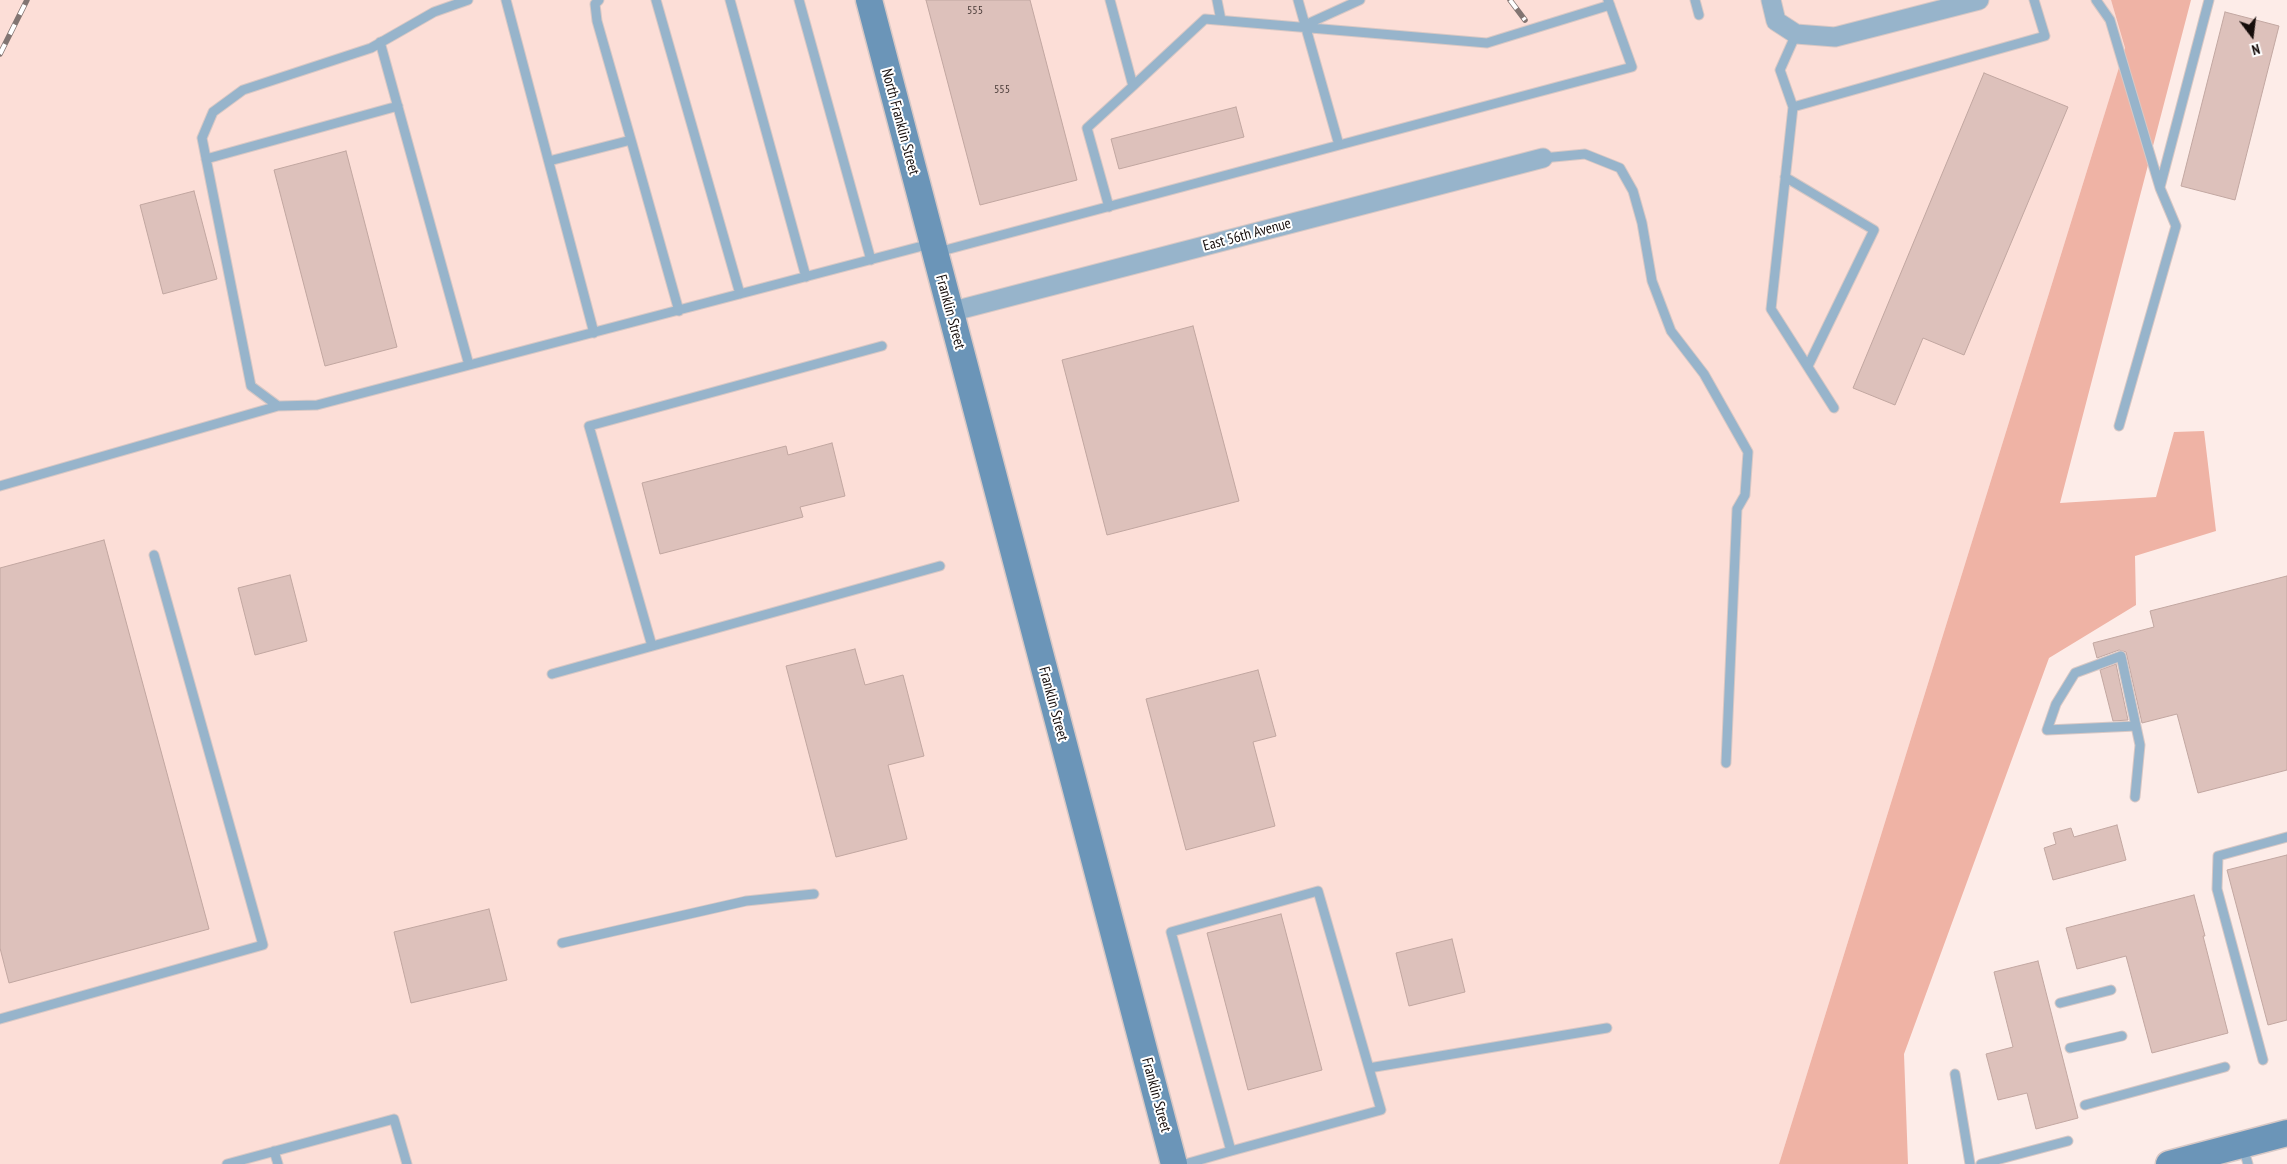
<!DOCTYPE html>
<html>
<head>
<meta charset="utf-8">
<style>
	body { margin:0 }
	#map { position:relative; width:2287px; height:1164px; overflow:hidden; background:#fdece8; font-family:"PT Sans Narrow",sans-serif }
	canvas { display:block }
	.north { position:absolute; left:2227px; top:10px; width:50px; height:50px; -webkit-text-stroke:4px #fff; paint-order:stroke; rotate:165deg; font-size:14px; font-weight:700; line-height:20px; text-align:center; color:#160d0b }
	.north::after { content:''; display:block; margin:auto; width:18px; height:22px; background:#160d0b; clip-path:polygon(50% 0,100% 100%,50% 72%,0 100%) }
</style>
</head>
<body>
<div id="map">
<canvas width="2287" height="1164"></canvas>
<div class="north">N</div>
</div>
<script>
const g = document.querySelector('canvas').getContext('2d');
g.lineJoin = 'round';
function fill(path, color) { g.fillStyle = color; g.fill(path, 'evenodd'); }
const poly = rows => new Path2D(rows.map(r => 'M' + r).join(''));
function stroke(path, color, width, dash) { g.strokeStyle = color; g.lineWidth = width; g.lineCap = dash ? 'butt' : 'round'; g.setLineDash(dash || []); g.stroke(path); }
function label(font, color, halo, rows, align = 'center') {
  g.font = font + ' "PT Sans Narrow",sans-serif'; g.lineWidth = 4; g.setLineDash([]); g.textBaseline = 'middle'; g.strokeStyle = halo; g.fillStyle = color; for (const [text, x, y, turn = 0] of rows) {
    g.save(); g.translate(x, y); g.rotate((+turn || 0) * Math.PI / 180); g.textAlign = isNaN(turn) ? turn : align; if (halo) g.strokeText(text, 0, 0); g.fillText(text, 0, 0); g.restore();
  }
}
fill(poly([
	[0,0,2111,0,2125,48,1779,1164,0,1164]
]), '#fcded7');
fill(poly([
	[2111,0,2191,0,2060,503,2156,497,2174,432,2204,431,2216,531,2135,556,2136,605,2049,658,1904,1054,1908,1164,1779,1164,2125,48]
]), '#efb3a5');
const building = poly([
	[926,0,1030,0,1077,180,980,205,926,0],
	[2225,12,2279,26,2235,200,2181,186,2225,12],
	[1984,73,2068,107,1964,355,1923,338,1895,405,1853,388,1984,73],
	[1236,107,1244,137,1119,169,1111,139,1236,107],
	[346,151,397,347,325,366,274,170,346,151],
	[194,191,217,279,163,294,140,205,194,191],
	[1193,326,1239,501,1107,535,1062,360,1193,326],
	[832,443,845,496,800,507,803,517,660,554,642,483,786,446,788,455,832,443],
	[104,540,209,929,9,983,0,948,0,568,104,540],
	[290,575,307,641,255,655,238,588,290,575],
	[2287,576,2287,770,2198,793,2177,714,2142,723,2126,652,2119,650,2097,658,2093,643,2154,627,2150,611,2287,576],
	[855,649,865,685,903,675,924,756,888,765,907,839,836,857,786,666,855,649],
	[2116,664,2128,720,2113,721,2100,670,2116,664],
	[1258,670,1276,736,1253,742,1275,826,1186,850,1146,699,1258,670],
	[2117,825,2126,860,2053,880,2044,848,2056,844,2053,833,2071,828,2074,837,2117,825],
	[2287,855,2287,1020,2268,1025,2227,870,2287,855],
	[2194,895,2205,936,2203,936,2228,1033,2152,1053,2126,956,2077,969,2066,928,2194,895],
	[489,909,507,980,411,1003,394,932,489,909],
	[1281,914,1322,1070,1248,1090,1207,933,1281,914],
	[1452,939,1465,992,1409,1006,1396,953,1452,939],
	[2038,961,2078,1118,2036,1129,2027,1093,1998,1100,1986,1054,2013,1047,1994,972,2038,961]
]);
fill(building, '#ddc1bb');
stroke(building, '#c2a7a1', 1);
const lane = poly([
	[468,0,434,12,371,48,243,90,213,112,202,138,251,386,278,406,317,405,930,244],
	[506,0,594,333],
	[656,0,740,294],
	[730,0,806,277],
	[799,0,871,260],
	[1217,0,1221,20],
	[1298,0,1339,145],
	[1695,0,1699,15],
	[2096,0,2110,20,2160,188,2176,226,2119,426],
	[1305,25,1360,0],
	[1796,34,1780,70,1793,107,2045,36,2034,0],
	[380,42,469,365],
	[1133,86,1205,19,1487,43,1610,5],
	[1793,107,1771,309,1834,408],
	[631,140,679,311],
	[1543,158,1585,154,1620,168,1633,191,1642,223,1652,281,1671,331,1704,374,1748,452,1745,495,1737,509,1726,763],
	[206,159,398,106],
	[549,161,631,140,597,21,595,4,599,0],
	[1785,177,1874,230,1808,366],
	[2160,187,2209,0],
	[1109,207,1087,128,1133,86,1110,0],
	[938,252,1632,67,1608,0],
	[0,486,278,406],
	[652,646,589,426,882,346],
	[552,674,940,566],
	[2135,797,2140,745,2121,656,2075,673,2056,704,2047,730,2136,726],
	[562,943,746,901,814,894],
	[2060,1003,2111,990],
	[0,1019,263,945,154,555],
	[2070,1048,2122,1036],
	[2263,1060,2217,889,2218,856,2287,837],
	[1369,1068,1607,1028],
	[1955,1074,1970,1164],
	[2085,1105,2225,1067],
	[2243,1147,2248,1164],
	[274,1151,278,1164],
	[227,1164,394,1119,407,1164],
	[1185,1164,1231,1151,1381,1110,1318,891,1171,932,1231,1151],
	[1981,1164,2068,1141]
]);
const street = poly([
	[1771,0,1776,21,1796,34,1835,37,1979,0],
	[950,312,1543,158]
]);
const secondary = poly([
	[869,0,1174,1164],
	[2169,1164,2287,1133]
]);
stroke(lane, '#d8c8c5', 11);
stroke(street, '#d8c8c5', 21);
stroke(secondary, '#d8c8c5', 29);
stroke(lane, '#97b4cb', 9);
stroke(street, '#97b4cb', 19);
stroke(secondary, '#6b95b8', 26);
const rail = poly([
	[1510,0,1525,20],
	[0,54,27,0]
]);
stroke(rail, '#827572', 5.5);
stroke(rail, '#fff', 4, [11]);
label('12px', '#483a37', null, [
	["555",975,11],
	["555",1002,90]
]);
label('15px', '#160d0b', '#fff', [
	["North Franklin Street",900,122,75],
	["East 56th Avenue",1247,235,-15],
	["Franklin Street",950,312,75],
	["Franklin Street",1053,704,75],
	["Franklin Street",1156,1095,75]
]);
</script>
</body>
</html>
